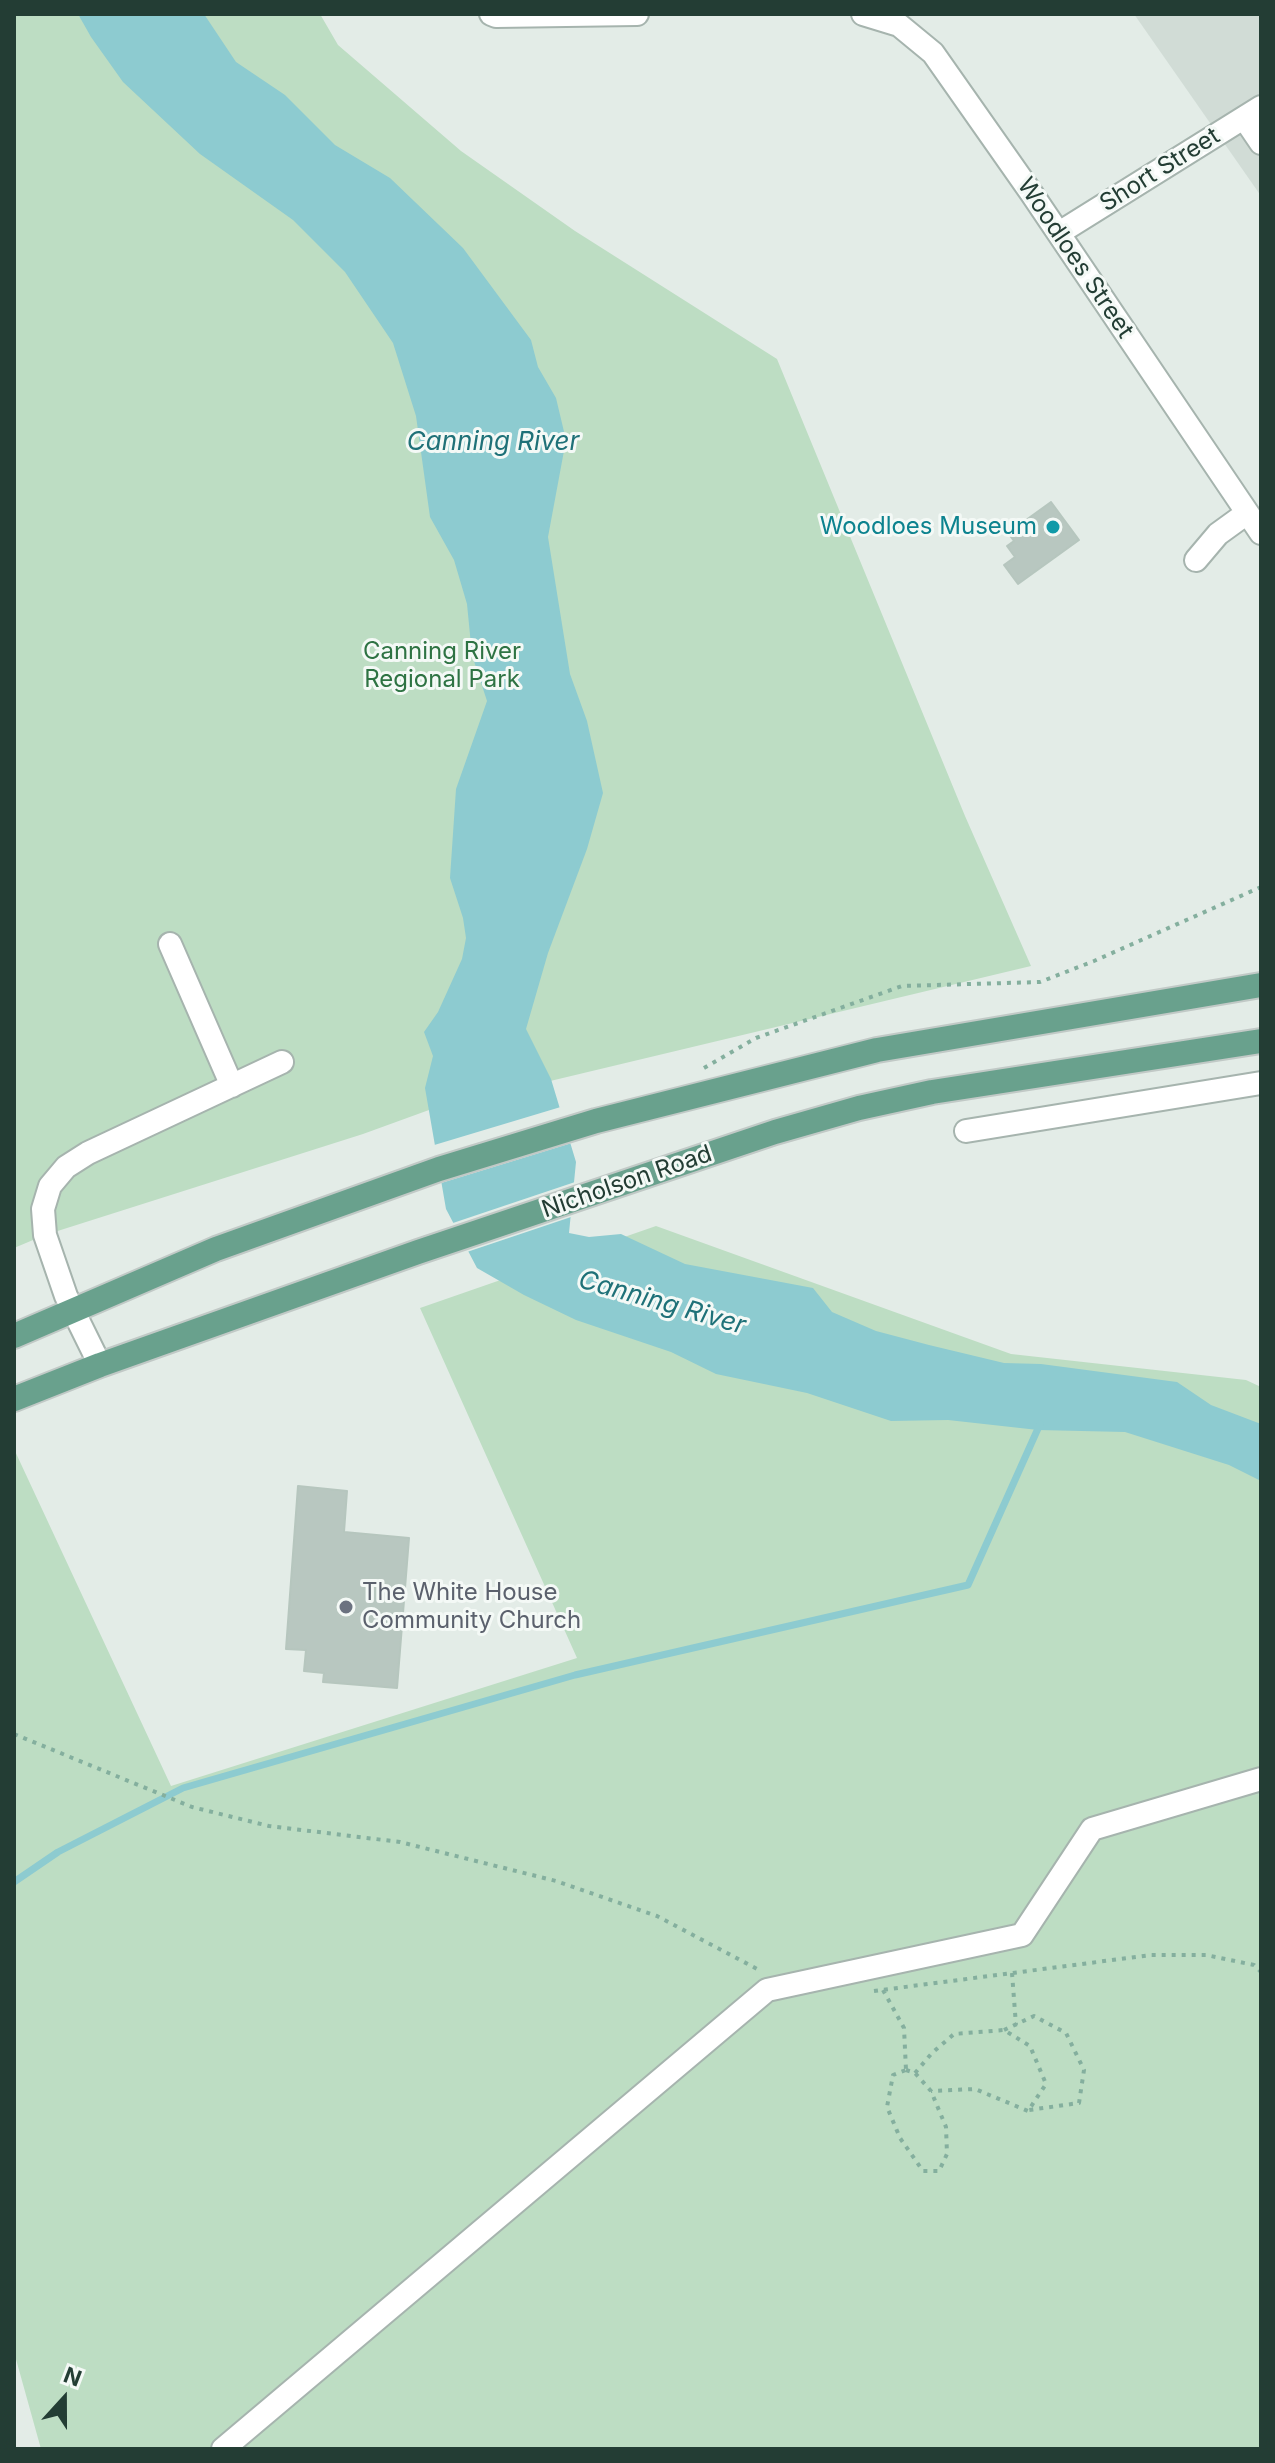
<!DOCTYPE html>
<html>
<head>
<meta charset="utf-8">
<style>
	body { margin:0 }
	#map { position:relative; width:1275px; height:2463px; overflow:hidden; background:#e3ece7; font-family:Inter,sans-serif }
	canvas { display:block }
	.frame { position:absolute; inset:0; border:16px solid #233d34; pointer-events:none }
	.north { position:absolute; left:24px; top:2359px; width:80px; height:80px; -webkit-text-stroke:6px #f4f9f6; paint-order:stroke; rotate:21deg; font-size:22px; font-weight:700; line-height:32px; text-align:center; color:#233d34 }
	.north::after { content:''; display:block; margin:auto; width:28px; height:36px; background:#233d34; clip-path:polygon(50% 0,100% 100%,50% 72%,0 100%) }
</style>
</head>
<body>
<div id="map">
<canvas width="1275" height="2463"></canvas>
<div class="frame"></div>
<div class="north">N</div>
</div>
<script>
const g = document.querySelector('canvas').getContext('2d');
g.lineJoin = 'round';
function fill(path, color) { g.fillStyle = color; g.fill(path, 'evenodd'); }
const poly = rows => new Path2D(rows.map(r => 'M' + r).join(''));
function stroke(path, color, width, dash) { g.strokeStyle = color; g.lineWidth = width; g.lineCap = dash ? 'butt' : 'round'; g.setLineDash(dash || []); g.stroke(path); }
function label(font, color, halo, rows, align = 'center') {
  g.font = font + ' Inter,sans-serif'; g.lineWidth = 6; g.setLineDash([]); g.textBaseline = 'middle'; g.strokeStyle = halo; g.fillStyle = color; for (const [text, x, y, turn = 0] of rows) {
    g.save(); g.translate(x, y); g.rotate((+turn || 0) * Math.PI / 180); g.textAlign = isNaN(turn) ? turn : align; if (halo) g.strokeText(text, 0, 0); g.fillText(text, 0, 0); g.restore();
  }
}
fill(poly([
	[1134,14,1261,14,1261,196]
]), '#d1dcd6');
fill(poly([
	[14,14,320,14,338,45,461,151,575,231,777,359,965,816,1031,966,429,1110,363,1134,45,1235,14,1248],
	[656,1226,1011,1354,1246,1380,1261,1387,1261,2449,41,2449,14,2352,14,1449,171,1786,577,1658,420,1308]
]), '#bdddc3');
fill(poly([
	[78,14,204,14,236,62,285,95,335,145,390,178,463,248,531,340,538,367,556,398,566,440,548,537,570,674,587,721,603,793,587,849,548,953,526,1029,551,1079,576,1162,569,1233,589,1237,621,1234,685,1264,813,1288,832,1312,876,1331,929,1345,1004,1363,1041,1364,1177,1382,1211,1405,1261,1424,1261,1481,1229,1465,1125,1432,1038,1430,948,1420,891,1421,807,1393,716,1374,671,1352,576,1320,524,1295,477,1268,446,1209,425,1088,433,1056,424,1032,438,1012,462,959,466,938,463,918,450,878,456,789,487,701,472,655,467,604,454,560,430,517,416,416,393,343,345,272,293,220,200,154,123,82,91,37]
]), '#8dcbd0');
fill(poly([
	[564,1106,575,1142,438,1184,431,1146],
	[578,1181,574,1216,464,1253,450,1224]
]), '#e3ece7');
stroke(poly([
	[14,1882,58,1852,183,1788,575,1675,968,1585,1040,1424]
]), '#8dcbd0', 7);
const building = poly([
	[1051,502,1079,540,1018,584,1004,565,1015,557,1007,546,1014,541,1008,533,1051,502],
	[298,1486,347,1491,344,1532,409,1538,397,1688,323,1682,324,1673,304,1671,306,1650,286,1649,298,1486]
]);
fill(building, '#b8c7c0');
stroke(building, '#b6c6be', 2);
const minor = poly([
	[491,14,496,16,637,14],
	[863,14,899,25,933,53,1032,194,1261,533],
	[1244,118,1261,143],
	[1059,233,1261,107],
	[1196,560,1218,534,1247,513],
	[170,944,232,1086],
	[966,1131,1261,1083],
	[100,1365,66,1296,45,1235,43,1209,50,1186,66,1167,88,1153,282,1062],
	[223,2449,767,1990,1022,1935,1092,1829,1261,1779]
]);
const major = poly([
	[14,1336,216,1249,439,1169,596,1121,877,1050,1261,985],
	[14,1399,100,1365,418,1252,775,1132,859,1108,932,1092,1261,1041]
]);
stroke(minor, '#a6b4ae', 26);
stroke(major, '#c1c9c6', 28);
stroke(poly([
	[704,1068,756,1038,902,986,1040,982,1094,961,1261,887],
	[14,1734,192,1807,269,1826,400,1842,556,1881,657,1916,761,1971],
	[1012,1973,1016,2025],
	[883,1990,904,2028,906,2070],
	[874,1991,1151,1955,1206,1955,1254,1965,1261,1972],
	[1004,2030,1034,2016,1066,2033,1084,2070,1079,2103,1029,2110],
	[906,2070,915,2073,931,2091,946,2127,947,2154,939,2171,923,2171,900,2138,887,2107,893,2075,906,2070],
	[915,2073,932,2053,954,2034,1004,2030,1030,2046,1046,2084,1028,2111,975,2089,931,2091]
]), '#84af9e', 4, [4, 6]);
stroke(minor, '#fff', 22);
stroke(major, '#69a18d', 24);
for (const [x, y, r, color] of [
	[1053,527,8,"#0f9aa8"],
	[346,1607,8,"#6b7280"]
]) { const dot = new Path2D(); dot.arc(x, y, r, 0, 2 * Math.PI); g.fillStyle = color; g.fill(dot); stroke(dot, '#f4f9f6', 3); }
label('24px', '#233d34', '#f4f9f6', [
	["Short Street",1160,170,-32],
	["Woodloes Street",1075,258,56],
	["Nicholson Road",627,1182,-19]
]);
label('24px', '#0d838f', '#f4f9f6', [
	["Woodloes Museum",1037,527]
], 'right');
label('24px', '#2e7343', '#f4f9f6', [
	["Canning River",442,652],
	["Regional Park",442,680]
]);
label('24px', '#5b616d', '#f4f9f6', [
	["The White House",362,1593],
	["Community Church",362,1621]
], 'left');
label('italic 26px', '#1f7178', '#f4f9f6', [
	["Canning River",493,442],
	["Canning River",662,1303,16]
]);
</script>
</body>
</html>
